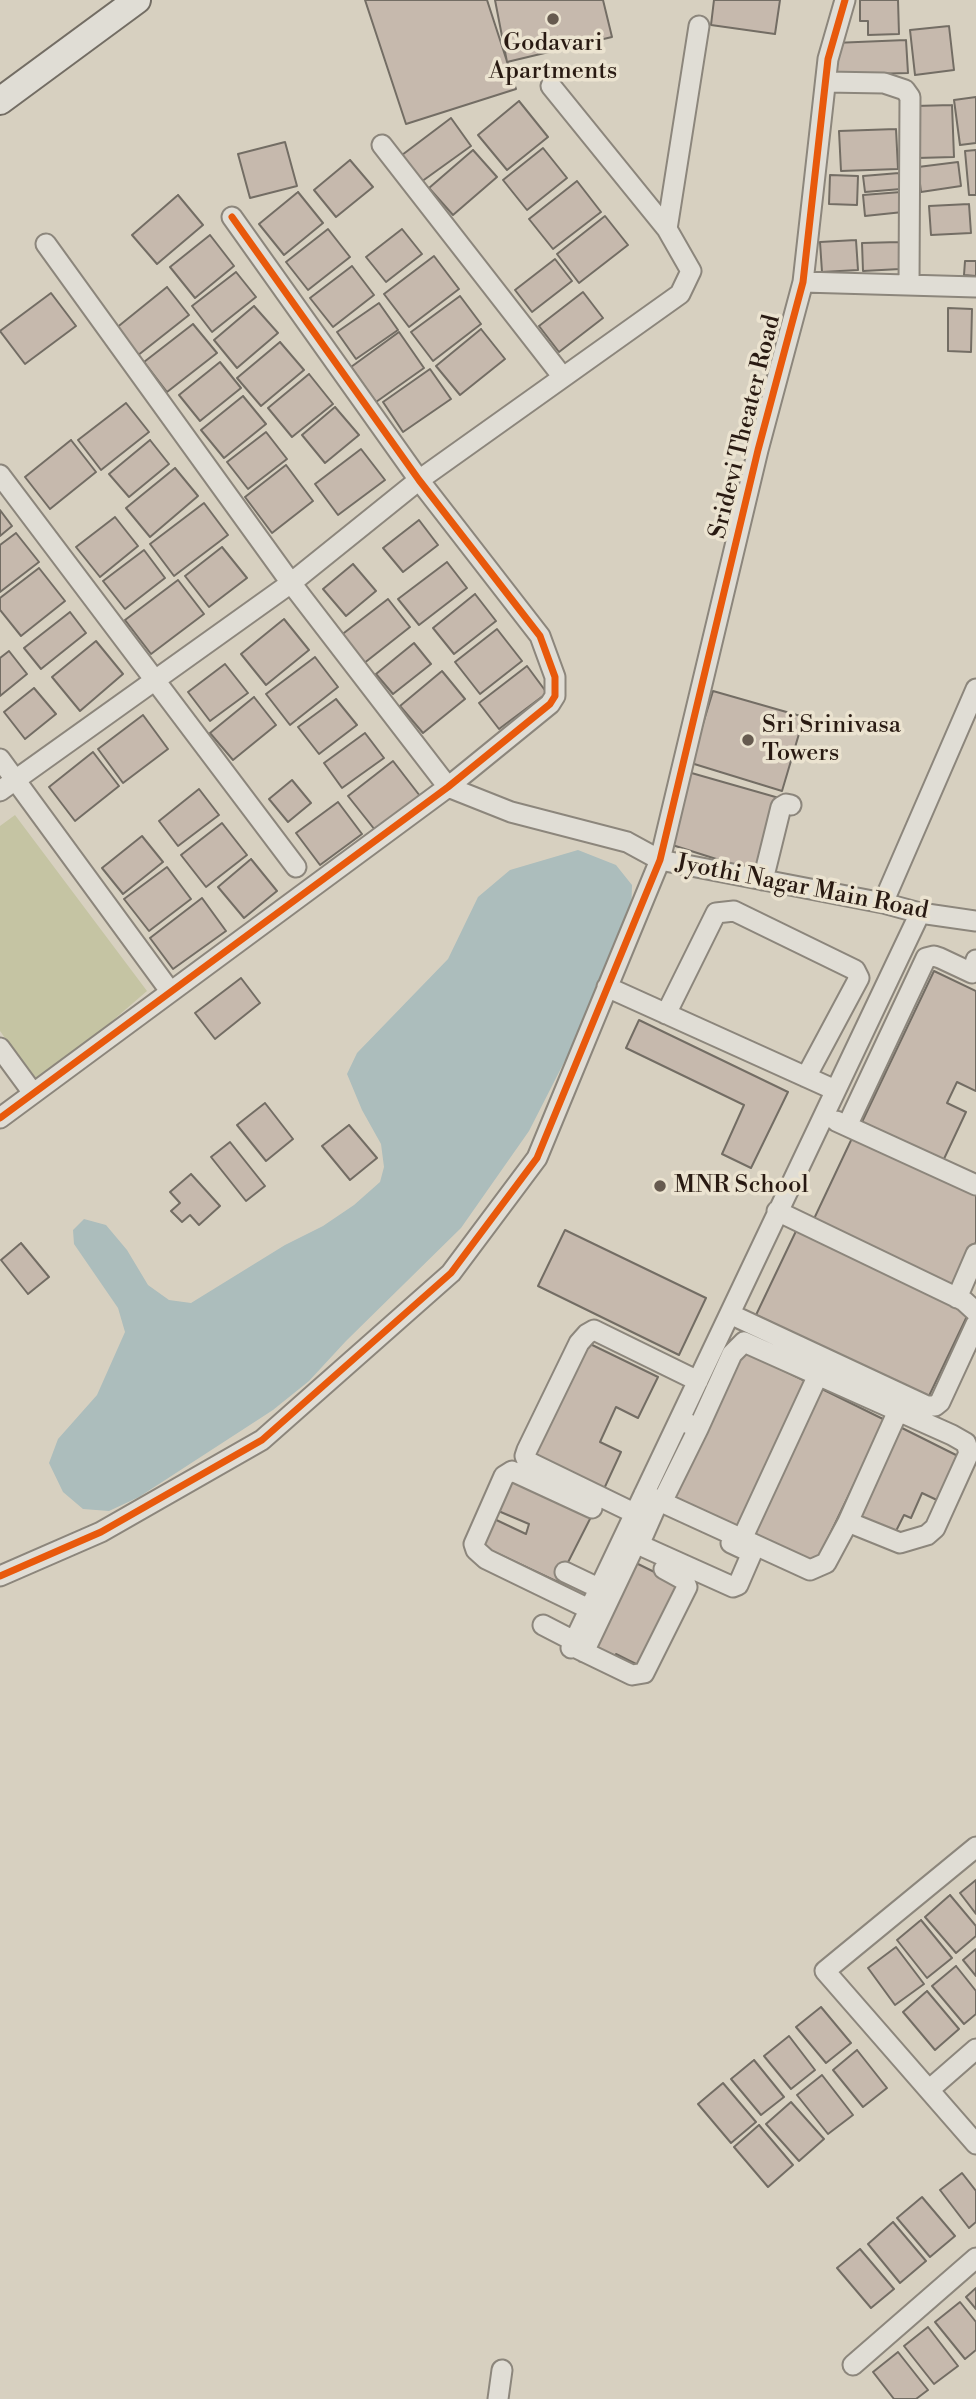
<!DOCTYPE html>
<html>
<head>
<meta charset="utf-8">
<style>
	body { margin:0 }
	canvas { display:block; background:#d7d0c0 }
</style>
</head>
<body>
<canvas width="976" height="2399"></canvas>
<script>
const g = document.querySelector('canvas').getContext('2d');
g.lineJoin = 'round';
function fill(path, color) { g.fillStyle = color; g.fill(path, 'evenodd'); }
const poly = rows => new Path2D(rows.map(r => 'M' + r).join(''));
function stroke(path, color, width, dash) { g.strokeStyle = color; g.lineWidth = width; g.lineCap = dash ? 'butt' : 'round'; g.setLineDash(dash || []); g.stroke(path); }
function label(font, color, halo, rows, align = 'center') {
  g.font = font + ' "Libre Bodoni",serif'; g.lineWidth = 7; g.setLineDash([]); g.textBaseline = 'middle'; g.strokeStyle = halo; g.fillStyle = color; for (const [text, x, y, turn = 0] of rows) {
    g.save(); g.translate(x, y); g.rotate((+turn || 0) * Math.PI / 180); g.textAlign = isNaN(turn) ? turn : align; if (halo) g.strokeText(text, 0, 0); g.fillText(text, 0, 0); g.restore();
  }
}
fill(poly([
	[15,815,147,991,38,1085,0,1031,0,826]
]), '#c5c4a3');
fill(poly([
	[578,850,616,865,632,885,631,917,580,1031,529,1131,461,1228,346,1341,309,1381,273,1410,139,1497,109,1511,83,1509,63,1492,49,1463,58,1439,97,1395,125,1332,118,1308,74,1244,73,1230,84,1219,106,1225,127,1250,148,1285,169,1300,191,1303,285,1245,323,1226,354,1205,380,1182,384,1167,381,1144,362,1110,347,1074,357,1053,448,959,478,897,510,870]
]), '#acbdbc');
const building = poly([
	[365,0,487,0,516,89,406,124,365,0],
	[495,0,603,0,612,37,507,62,495,0],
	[714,0,780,0,775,34,711,25,714,0],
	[860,0,898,0,899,34,868,35,868,21,860,21,860,0],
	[949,26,954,70,915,75,910,30,949,26],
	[906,40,908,73,835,75,834,43,906,40],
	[976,97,976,143,960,145,954,100,976,97],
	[519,101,548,137,507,170,478,135,519,101],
	[952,105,954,157,917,158,915,106,952,105],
	[451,118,471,146,421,182,402,155,451,118],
	[896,129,898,169,841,171,839,131,896,129],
	[285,142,297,186,250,198,238,154,285,142],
	[543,148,567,178,527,210,503,180,543,148],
	[473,150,497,177,453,215,429,188,473,150],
	[976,150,976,195,969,195,965,151,976,150],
	[350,160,373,187,336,217,314,190,350,160],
	[958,162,961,186,921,192,918,167,958,162],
	[899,173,901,189,865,192,863,176,899,173],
	[830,175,858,176,857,205,829,204,830,175],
	[577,181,601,212,553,249,529,219,577,181],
	[298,192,323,223,284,255,259,224,298,192],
	[901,192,903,212,865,216,863,195,901,192],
	[178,195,203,225,157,264,132,235,178,195],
	[969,204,971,233,931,235,929,206,969,204],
	[605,216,628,245,579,283,557,254,605,216],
	[328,229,350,257,308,290,286,262,328,229],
	[402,229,422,254,386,282,366,257,402,229],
	[210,235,234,266,195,298,170,267,210,235],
	[856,240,858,270,822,272,820,242,856,240],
	[899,242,900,269,863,271,862,243,899,242],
	[434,256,459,289,409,327,384,294,434,256],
	[555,259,572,281,532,312,515,290,555,259],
	[965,261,976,261,976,276,964,275,965,261],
	[352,266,374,295,333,327,310,298,352,266],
	[236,272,256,297,212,332,192,306,236,272],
	[167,287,189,315,137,356,115,329,167,287],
	[583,292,603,318,559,352,539,326,583,292],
	[51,293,76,326,25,364,0,331,51,293],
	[460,296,481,324,433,361,411,332,460,296],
	[379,303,398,330,356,359,337,332,379,303],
	[254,306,278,333,237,368,214,340,254,306],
	[948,308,972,309,971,352,948,351,948,308],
	[193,324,217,353,167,392,144,362,193,324],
	[481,329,505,359,460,395,436,366,481,329],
	[399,332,424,368,376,402,351,367,399,332],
	[280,342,304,370,261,406,237,378,280,342],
	[220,362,241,388,200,421,179,395,220,362],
	[430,369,451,399,403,432,383,402,430,369],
	[309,374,333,404,292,437,268,408,309,374],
	[243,396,266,424,224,458,201,430,243,396],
	[126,403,149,432,101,470,78,440,126,403],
	[335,407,359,435,325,463,302,435,335,407],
	[266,432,287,459,248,489,227,462,266,432],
	[71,440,96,472,50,509,25,477,71,440],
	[150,440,169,464,129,497,109,474,150,440],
	[361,449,385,480,338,515,315,484,361,449],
	[286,465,313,501,272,533,245,497,286,465],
	[175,468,198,496,150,537,126,508,175,468],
	[204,503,228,535,174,576,150,544,204,503],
	[0,510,12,526,0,536,0,510],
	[115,517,138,546,100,577,76,547,115,517],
	[419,520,438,545,403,572,383,548,419,520],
	[16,533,39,562,0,592,0,545,16,533],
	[222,547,247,578,209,607,185,576,222,547],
	[144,550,165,578,125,609,103,581,144,550],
	[447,562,467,588,419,625,398,599,447,562],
	[353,564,376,591,346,616,323,589,353,564],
	[39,568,65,601,21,636,0,610,0,598,39,568],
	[178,580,204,614,151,654,125,620,178,580],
	[475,594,496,621,454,654,433,628,475,594],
	[388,599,410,627,363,664,340,636,388,599],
	[70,612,86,633,41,669,24,648,70,612],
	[284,619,309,650,266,685,241,654,284,619],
	[497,629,522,661,480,694,455,662,497,629],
	[96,641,123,674,80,711,52,677,96,641],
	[414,643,431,664,393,694,376,674,414,643],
	[9,651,27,674,0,696,0,658,9,651],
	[315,657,338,687,290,725,266,694,315,657],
	[225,664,248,693,210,721,188,692,225,664],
	[527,666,547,693,499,729,479,703,527,666],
	[442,671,465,699,423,733,400,706,442,671],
	[34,688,56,714,25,739,4,712,34,688],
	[713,691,804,717,782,791,691,763,713,691],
	[254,697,276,725,233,760,210,733,254,697],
	[336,699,357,725,319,754,298,727,336,699],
	[143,715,168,749,123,783,98,749,143,715],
	[365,733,384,758,342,788,324,763,365,733],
	[93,752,119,786,75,821,49,787,93,752],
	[393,761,420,796,375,830,348,796,393,761],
	[688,772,779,798,757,872,666,843,688,772],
	[292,780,311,803,288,822,269,799,292,780],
	[199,789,219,815,178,846,159,821,199,789],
	[338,802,362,834,320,865,296,833,338,802],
	[222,823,247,855,206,887,181,855,222,823],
	[142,836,163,862,123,894,102,868,142,836],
	[251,859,277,891,244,918,218,887,251,859],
	[167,867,191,899,149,931,124,899,167,867],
	[202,898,226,931,173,969,150,938,202,898],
	[934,971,976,991,976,1091,957,1082,947,1103,966,1112,943,1161,862,1122,934,971],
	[241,978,260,1003,215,1039,195,1013,241,978],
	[639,1020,788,1092,751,1168,722,1154,744,1105,626,1048,639,1020],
	[265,1103,293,1139,266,1161,237,1125,265,1103],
	[349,1125,377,1158,350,1180,322,1146,349,1125],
	[854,1134,976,1193,976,1242,952,1291,812,1223,854,1134],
	[230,1142,265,1186,246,1201,211,1157,230,1142],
	[191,1174,220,1206,199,1225,190,1215,182,1222,171,1211,180,1203,170,1192,191,1174],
	[797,1229,969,1312,928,1398,756,1315,797,1229],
	[565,1230,706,1298,679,1355,538,1286,565,1230],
	[21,1243,49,1277,28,1294,1,1260,21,1243],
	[584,1341,658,1377,638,1418,616,1407,600,1442,621,1452,603,1491,530,1455,584,1341],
	[742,1350,807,1382,737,1528,672,1497,742,1350],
	[822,1389,885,1420,816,1563,753,1533,822,1389],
	[900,1427,960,1457,939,1501,922,1493,911,1518,904,1515,894,1535,857,1516,900,1427],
	[509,1475,592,1515,558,1582,477,1544,490,1517,526,1534,529,1524,496,1510,509,1475],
	[636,1563,683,1586,644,1668,616,1654,614,1660,594,1650,636,1563],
	[976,1880,976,1914,960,1893,976,1880],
	[950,1895,976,1926,976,1936,956,1953,925,1917,950,1895],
	[921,1920,952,1958,927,1978,897,1940,921,1920],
	[896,1947,924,1984,895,2005,868,1968,896,1947],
	[976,1949,976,1976,963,1960,976,1949],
	[956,1966,976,1991,976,2014,964,2024,932,1986,956,1966],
	[927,1991,959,2029,935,2050,903,2012,927,1991],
	[821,2007,851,2043,826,2063,796,2027,821,2007],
	[789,2036,815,2070,791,2089,764,2056,789,2036],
	[857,2050,887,2088,863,2107,833,2070,857,2050],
	[754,2060,784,2097,761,2115,731,2079,754,2060],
	[822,2075,853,2115,828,2134,797,2095,822,2075],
	[723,2083,756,2122,731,2143,698,2104,723,2083],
	[791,2102,824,2139,799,2161,766,2124,791,2102],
	[759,2125,793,2165,768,2187,734,2147,759,2125],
	[962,2173,976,2191,976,2222,969,2228,940,2190,962,2173],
	[922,2197,955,2236,930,2257,897,2218,922,2197],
	[893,2222,926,2261,900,2283,868,2244,893,2222],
	[860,2249,894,2289,871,2308,837,2268,860,2249],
	[976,2288,976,2309,966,2297,976,2288],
	[960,2302,976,2322,976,2350,965,2359,935,2322,960,2302],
	[928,2327,958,2366,934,2384,904,2346,928,2327],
	[898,2352,928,2390,916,2399,894,2399,873,2372,898,2352]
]);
fill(building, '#c6b9ad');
stroke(building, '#736d64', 2);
const street = poly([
	[826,82,884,83,905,90,910,97,909,285],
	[382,145,562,376],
	[667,229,699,26],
	[46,244,291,583,448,787,511,812,627,842,660,860,883,903,920,913,976,921],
	[803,282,976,287],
	[0,475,296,867],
	[0,759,170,991],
	[0,791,291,583,419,480,680,294,691,271,667,229,551,86],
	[763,880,781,807,786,804,791,805],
	[883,903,976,689],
	[607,987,835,1090],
	[666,1014,716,913,734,911,855,970,859,978,806,1077],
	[0,1048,33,1093],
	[0,1118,448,787,550,704,555,696,555,677,540,636,419,480,232,217],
	[836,1121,976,1185],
	[847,1126,926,958,934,956,940,958,972,973,976,960],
	[777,1211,964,1301,976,1312],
	[957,1298,976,1254],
	[730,1314,927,1406,935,1406,940,1402,976,1324],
	[644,1494,810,1570,826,1563,848,1522,900,1543,927,1535,935,1528,969,1453,966,1443,952,1435,744,1342,732,1354,698,1429,680,1419],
	[662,1502,698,1429],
	[636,1514,527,1461,525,1456,527,1450,579,1343,587,1334,594,1330,698,1381],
	[848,1522,898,1411],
	[624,1538,733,1587,738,1585,751,1555,748,1551,731,1543],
	[742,1539,818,1375],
	[639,1545,654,1511],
	[565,1572,611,1594],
	[0,1576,101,1532,262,1440,451,1273,537,1158,660,860,758,450,803,282,828,59,845,0],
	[589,1609,486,1559,476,1550,474,1544,504,1476,512,1471,592,1508],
	[543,1625,574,1641],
	[572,1646,632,1675,644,1673,687,1587,684,1580,664,1569],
	[571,1648,920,913],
	[584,1652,631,1553],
	[976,1847,825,1971,976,2144],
	[930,2089,976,2049],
	[853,2365,976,2258],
	[498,2399,502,2370]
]);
const secondary = poly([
	[0,101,137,0]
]);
stroke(street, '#8c867c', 23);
stroke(secondary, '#736d64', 30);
stroke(street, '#e0ddd5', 19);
stroke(secondary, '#e0ddd5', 26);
stroke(poly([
	[0,1118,448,787,550,704,555,696,555,677,540,636,419,480,232,217],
	[0,1576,101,1532,262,1440,451,1273,537,1158,660,860,758,450,803,282,828,59,845,0]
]), '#e8590c', 7);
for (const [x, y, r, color] of [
	[553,19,7,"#665a4f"],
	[748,740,7,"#665a4f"],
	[660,1186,7,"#665a4f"]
]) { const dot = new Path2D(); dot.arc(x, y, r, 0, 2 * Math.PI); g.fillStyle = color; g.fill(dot); stroke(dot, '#ebe3d0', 2.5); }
label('24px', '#291a12', '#ebe3d0', [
	["Godavari",553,44,"center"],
	["Apartments",553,72,"center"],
	["Sri Srinivasa",762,726],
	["Towers",762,754],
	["MNR School",674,1186]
], 'left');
label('24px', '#291a12', '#ebe3d0', [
	["Sridevi Theater Road",746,427,-76],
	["Jyothi Nagar Main Road",802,888,11]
]);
</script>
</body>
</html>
